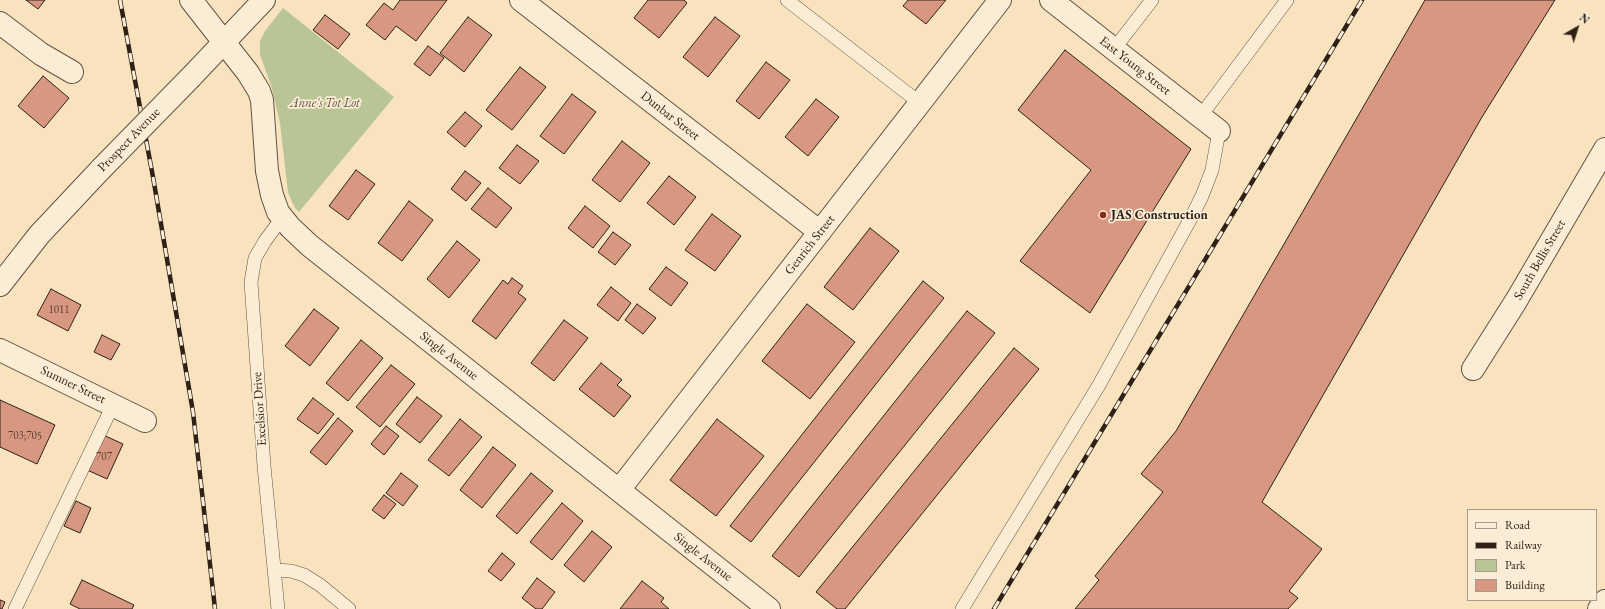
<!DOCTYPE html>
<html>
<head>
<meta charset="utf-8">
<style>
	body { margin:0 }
	#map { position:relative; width:1605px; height:609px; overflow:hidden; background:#f9e3be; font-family:"EB Garamond",serif }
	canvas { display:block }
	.legend { position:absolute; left:1467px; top:509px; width:130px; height:92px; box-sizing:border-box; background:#fbedd5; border:1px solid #a99b89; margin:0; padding:5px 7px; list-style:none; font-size:12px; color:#2f2118 }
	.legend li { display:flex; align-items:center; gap:8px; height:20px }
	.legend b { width:20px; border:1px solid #a99b89 }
	.north { position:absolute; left:1557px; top:8px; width:40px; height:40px; -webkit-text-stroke:3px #fbedd5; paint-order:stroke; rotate:39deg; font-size:11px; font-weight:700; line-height:16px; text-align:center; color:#2f2118 }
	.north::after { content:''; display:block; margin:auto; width:14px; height:18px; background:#2f2118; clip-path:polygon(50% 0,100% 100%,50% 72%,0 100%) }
</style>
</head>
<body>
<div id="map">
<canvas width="1605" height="609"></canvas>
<ul class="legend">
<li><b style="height:5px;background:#fbedd5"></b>Road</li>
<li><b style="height:5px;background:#2f2118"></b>Railway</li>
<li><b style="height:11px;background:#b9c595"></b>Park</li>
<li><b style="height:11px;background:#d79780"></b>Building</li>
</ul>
<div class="north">N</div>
</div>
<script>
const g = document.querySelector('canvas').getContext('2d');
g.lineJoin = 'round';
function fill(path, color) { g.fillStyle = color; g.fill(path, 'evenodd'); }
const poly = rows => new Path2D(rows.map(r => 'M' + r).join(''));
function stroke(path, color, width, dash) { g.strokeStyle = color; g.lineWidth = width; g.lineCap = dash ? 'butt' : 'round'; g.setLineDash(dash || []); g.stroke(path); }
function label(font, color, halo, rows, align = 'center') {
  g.font = font + ' "EB Garamond",serif'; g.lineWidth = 3.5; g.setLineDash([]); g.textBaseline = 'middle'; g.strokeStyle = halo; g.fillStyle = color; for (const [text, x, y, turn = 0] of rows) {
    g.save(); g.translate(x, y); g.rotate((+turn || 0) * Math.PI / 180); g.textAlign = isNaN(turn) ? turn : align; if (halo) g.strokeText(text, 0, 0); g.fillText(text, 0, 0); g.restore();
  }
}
fill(poly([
	[283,8,394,97,299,212,295,208,288,193,280,123,271,85,260,55,260,41,265,31]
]), '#b9c595');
const building = poly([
	[26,0,45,0,38,9,26,0],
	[400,0,447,0,416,41,396,26,385,40,366,25,384,3,393,10,400,0],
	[648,0,684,0,687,3,659,38,634,18,648,0],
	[908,0,946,0,926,24,903,6,908,0],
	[1425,0,1555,0,1482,117,1262,502,1322,549,1289,591,1298,598,1288,609,1075,609,1099,580,1095,576,1163,492,1141,474,1176,431,1425,0],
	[325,15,350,34,338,49,313,30,325,15],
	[468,17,492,35,464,72,440,53,468,17],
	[715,17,740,36,708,77,683,57,715,17],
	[428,46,444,58,430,76,414,64,428,46],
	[1065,50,1191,149,1090,313,1020,261,1091,170,1018,110,1065,50],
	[766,62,790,80,759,119,736,101,766,62],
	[520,67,546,87,512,130,486,110,520,67],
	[43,76,69,98,44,128,18,106,43,76],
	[572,94,596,112,564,154,540,136,572,94],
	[816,99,839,117,808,156,785,137,816,99],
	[465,112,482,126,465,147,447,132,465,112],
	[622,141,650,163,620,202,592,180,622,141],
	[517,145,539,161,520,184,499,168,517,145],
	[356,170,375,184,348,220,329,206,356,170],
	[465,171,481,183,466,201,451,189,465,171],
	[669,176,696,197,674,225,647,203,669,176],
	[488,188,512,208,496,228,471,209,488,188],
	[409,201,433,220,402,261,378,243,409,201],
	[585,206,610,226,593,248,568,228,585,206],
	[712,214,741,236,715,271,685,250,712,214],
	[870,228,899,251,853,310,824,287,870,228],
	[613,232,631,245,615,265,598,252,613,232],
	[457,241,480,260,449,298,427,279,457,241],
	[666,267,688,283,671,306,649,289,666,267],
	[512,278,523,286,518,293,526,299,496,339,472,321,503,280,508,284,512,278],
	[923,281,944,298,751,542,730,526,923,281],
	[611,287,631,303,618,321,597,305,611,287],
	[51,289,81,305,68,331,37,315,51,289],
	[637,304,656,318,643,334,625,320,637,304],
	[807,304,855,342,810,399,762,361,807,304],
	[314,309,339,328,310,366,285,346,314,309],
	[967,311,995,333,799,577,772,556,967,311],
	[564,320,588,338,554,381,531,363,564,320],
	[102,335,120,344,111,360,94,352,102,335],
	[361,340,383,358,348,401,326,383,361,340],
	[1014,348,1039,369,845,609,837,609,816,592,1014,348],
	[601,363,622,380,617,385,631,396,614,417,579,389,601,363],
	[391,365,415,384,380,427,356,407,391,365],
	[417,397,442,416,420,443,396,424,417,397],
	[313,398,334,414,318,434,297,419,313,398],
	[0,400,55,425,37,464,0,447,0,400],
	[338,418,353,431,326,465,310,452,338,418],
	[460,419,482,437,449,476,428,460,460,419],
	[717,419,764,456,716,516,670,480,717,419],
	[386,426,399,436,384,455,371,444,386,426],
	[101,434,123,444,107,479,85,469,101,434],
	[493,447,516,465,482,508,460,490,493,447],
	[401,473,418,486,403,506,386,493,401,473],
	[531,473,553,491,517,534,496,516,531,473],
	[384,495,396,504,384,519,372,510,384,495],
	[76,501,91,508,80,533,64,526,76,501],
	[562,503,583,521,552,560,530,542,562,503],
	[592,531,612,547,584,582,564,565,592,531],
	[502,553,515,564,501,581,488,571,502,553],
	[537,578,555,592,542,609,536,609,522,598,537,578],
	[82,580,134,605,132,609,80,609,70,604,82,580],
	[642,581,664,598,661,602,669,609,620,609,642,581],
	[0,600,5,602,2,609,0,609,0,600]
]);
fill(building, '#d79780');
stroke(building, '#2f2118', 1);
const service = poly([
	[787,0,920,103],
	[1114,49,1152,0],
	[1200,117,1287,0],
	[275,570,291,571,304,575,320,585,349,609],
	[15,609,113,405],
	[278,609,264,466,251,282,255,258,265,241,282,218],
	[962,609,1099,385,1191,218,1202,196,1212,170,1219,131]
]);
const minor = poly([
	[191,0,248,73,259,91,262,100,267,171,272,195,278,212,290,227,309,245,769,609],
	[521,0,820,232],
	[1051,0,1219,131],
	[0,23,41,54,72,72],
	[0,350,145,421],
	[1473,369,1516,301,1605,149],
	[619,490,1000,0]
]);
const tertiary = poly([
	[191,77,264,0],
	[0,285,39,235,101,169],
	[1599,609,1605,601]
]);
stroke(service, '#625242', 14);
stroke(minor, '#625242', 24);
stroke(tertiary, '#625242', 24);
stroke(service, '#fbedd5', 13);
stroke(minor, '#fbedd5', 22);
stroke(tertiary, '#fbedd5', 22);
const rail = poly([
	[120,0,153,177,193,412,215,609],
	[994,609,1362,0]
]);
stroke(rail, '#2f2118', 4.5);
stroke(rail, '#fbedd5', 3, [9]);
const tertiaryBridge = poly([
	[101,169,191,77]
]);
stroke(tertiaryBridge, '#625242', 24, []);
stroke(tertiaryBridge, '#fbedd5', 22);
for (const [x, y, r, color] of [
	[1103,215,4,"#8f2418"]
]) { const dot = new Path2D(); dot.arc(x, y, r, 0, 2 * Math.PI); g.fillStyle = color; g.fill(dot); stroke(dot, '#fbedd5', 1.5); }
label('11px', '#593e32', null, [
	["1011",59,310],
	["703;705",25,436],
	["707",104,457]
]);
label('13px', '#2f2118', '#fbedd5', [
	["East Young Street",1135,66,38],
	["Dunbar Street",670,116,38],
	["Prospect Avenue",129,140,-46],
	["Genrich Street",810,245,-52],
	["South Bellis Street",1540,260,-60],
	["Single Avenue",449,356,38],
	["Sumner Street",73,385,26],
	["Excelsior Drive",260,409,-94],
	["Single Avenue",703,557,38]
]);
label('italic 13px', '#58523e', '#fbedd5', [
	["Anne's Tot Lot",325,103]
]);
label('bold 13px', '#2f2118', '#fbedd5', [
	["JAS Construction",1111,215]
], 'left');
</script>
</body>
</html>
